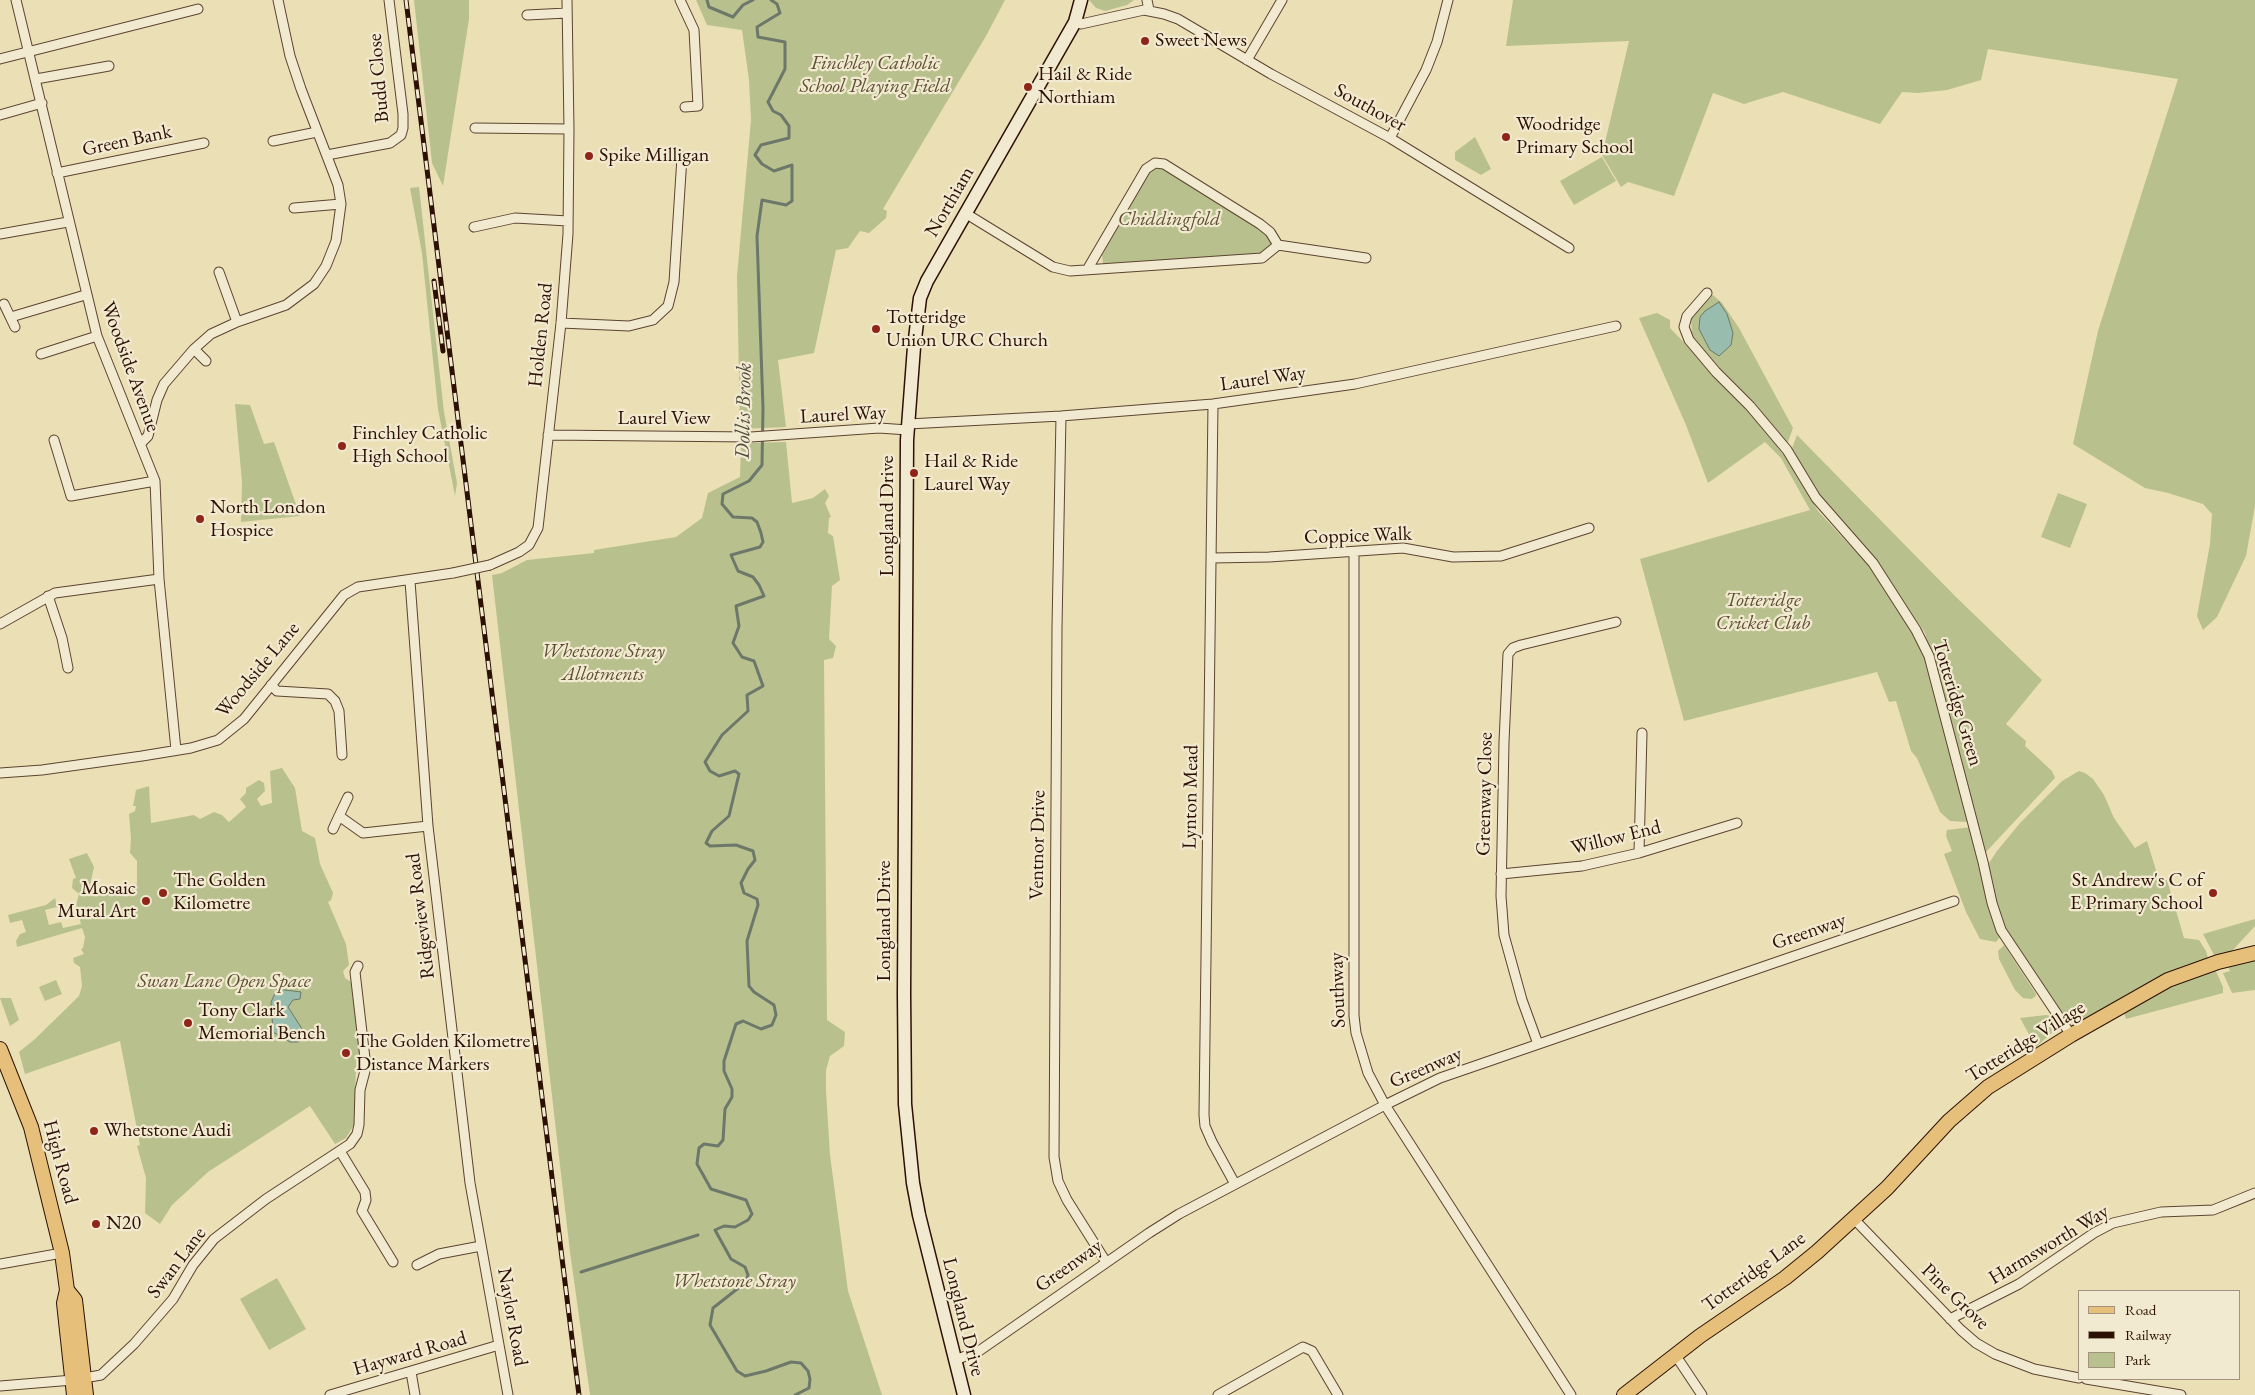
<!DOCTYPE html>
<html>
<head>
<meta charset="utf-8">
<style>
	body { margin:0 }
	#map { position:relative; width:2255px; height:1395px; overflow:hidden; background:#ebdfb6; font-family:"EB Garamond",serif }
	canvas { display:block }
	.legend { position:absolute; left:2078px; top:1290px; width:162px; height:90px; box-sizing:border-box; background:#f2ead0; border:1px solid #a3937e; margin:0; padding:6px 9px; list-style:none; font-size:15px; color:#2c1003 }
	.legend li { display:flex; align-items:center; gap:10px; height:25px }
	.legend b { width:25px; border:1px solid #a3937e }
</style>
</head>
<body>
<div id="map">
<canvas width="2255" height="1395"></canvas>
<ul class="legend">
<li><b style="height:6px;background:#e6c07b"></b>Road</li>
<li><b style="height:6px;background:#2c1003"></b>Railway</li>
<li><b style="height:14px;background:#b8c18d"></b>Park</li>
</ul>
</div>
<script>
const g = document.querySelector('canvas').getContext('2d');
g.lineJoin = 'round';
function fill(path, color) { g.fillStyle = color; g.fill(path, 'evenodd'); }
const poly = rows => new Path2D(rows.map(r => 'M' + r).join(''));
function stroke(path, color, width, dash) { g.strokeStyle = color; g.lineWidth = width; g.lineCap = dash ? 'butt' : 'round'; g.setLineDash(dash || []); g.stroke(path); }
function label(font, color, halo, rows, align = 'center') {
  g.font = font + ' "EB Garamond",serif'; g.lineWidth = 4.5; g.setLineDash([]); g.textBaseline = 'middle'; g.strokeStyle = halo; g.fillStyle = color; for (const [text, x, y, turn = 0] of rows) {
    g.save(); g.translate(x, y); g.rotate((+turn || 0) * Math.PI / 180); g.textAlign = isNaN(turn) ? turn : align; if (halo) g.strokeText(text, 0, 0); g.fillText(text, 0, 0); g.restore();
  }
}
fill(poly([
	[414,0,469,0,469,19,443,186,432,163],
	[696,0,1005,0,986,36,883,209,887,211,886,218,869,233,860,231,848,248,836,250,814,353,778,360,786,427,740,429,737,276,751,120,749,80,742,30,707,25],
	[1089,0,1134,0,1127,5,1105,11,1096,8],
	[1513,0,2255,0,2255,506,2246,556,2217,617,2203,630,2197,616,2210,544,2212,514,2203,504,2168,493,2145,488,2073,444,2098,331,2178,79,1988,49,1981,80,1947,90,1918,93,1902,92,1880,124,1783,92,1744,104,1713,93,1674,196,1628,182,1621,187,1602,155,1629,41,1506,46],
	[1475,137,1491,169,1481,175,1455,160,1455,152],
	[1602,157,1616,181,1574,205,1560,181],
	[1155,168,1162,168,1264,231,1272,242,1266,251,1257,256,1106,266,1103,263,1102,255,1149,173],
	[419,187,444,412,457,483,455,496,438,409,422,253,410,188],
	[1713,295,1722,303,1739,328,1793,428,1788,442,1784,442,1703,353,1692,335,1691,317,1704,301],
	[1657,313,1670,320,1670,328,1752,413,1792,466,1818,511,1868,565,1887,589,1922,649,1927,663,1970,821,1967,822,1950,821,1940,812,1917,758,1911,751,1896,701,1889,702,1877,672,1684,721,1640,559,1810,510,1781,458,1765,442,1708,483,1686,425,1639,318],
	[235,404,250,405,264,444,274,442,300,516,241,522,242,482],
	[1797,435,1956,597,2042,680,2006,724,2026,741,2025,746,2052,771,2055,778,1986,852,1983,851,1925,633,1887,576,1818,496,1791,451],
	[786,442,792,503,813,498,825,489,829,496,825,503,831,517,829,518,828,533,833,536,840,580,832,586,829,639,836,646,833,658,824,660,827,1020,845,1032,844,1046,830,1056,826,1070,826,1091,830,1155,848,1291,882,1395,590,1395,570,1252,492,575,502,573,527,560,594,553,594,550,676,537,702,518,708,493,740,477,741,443],
	[2058,493,2087,504,2070,548,2041,537],
	[282,768,295,788,302,831,315,838,320,864,333,893,331,900,328,902,346,944,349,965,343,971,345,978,351,982,361,1066,356,1067,354,1125,346,1138,335,1144,310,1106,208,1172,172,1205,160,1224,145,1213,146,1178,137,1146,140,1145,120,1041,25,1074,19,1052,35,1039,79,996,82,986,80,967,74,963,73,958,84,954,81,949,83,948,85,937,82,928,17,947,16,941,20,934,26,932,22,920,10,923,8,915,46,905,55,898,57,907,45,910,49,925,61,922,63,928,81,924,76,905,79,894,72,888,73,879,76,878,69,859,87,853,94,867,90,885,96,889,97,892,117,892,132,888,137,884,137,861,130,853,131,838,129,814,135,811,136,806,133,806,136,790,149,786,151,823,194,815,200,819,214,812,222,815,229,822,246,807,240,799,246,793,246,788,259,780,264,783,265,791,257,799,261,806,272,803,270,771],
	[2079,771,2085,773,2093,779,2104,795,2114,818,2135,848,2147,841,2159,880,2167,880,2184,938,2199,940,2206,951,2208,958,2158,977,2082,1021,2072,1021,2058,1010,2007,931,1998,911,1988,871,1989,863,1997,851,2020,823,2062,781],
	[1972,827,1991,916,2000,937,1996,942,1980,939,1966,912,1944,854,1952,851,1946,836,1947,830],
	[2255,919,2255,926,2232,951,2214,955,2203,934],
	[2004,945,2036,994,2035,997,2031,999,2023,998,2015,990,1999,959,1998,951],
	[2255,960,2255,990,2232,993,2223,973,2230,971,2228,966],
	[2215,969,2223,987,2223,993,2126,1019,2124,1013,2158,992],
	[56,980,62,994,45,1001,39,987],
	[0,998,11,998,19,1020,10,1026],
	[2046,1015,2051,1016,2055,1021,2056,1029,2036,1047,2020,1018],
	[277,1278,306,1329,269,1350,240,1299]
]), '#b8c18d');
const water = poly([
	[1719,302,1727,314,1733,333,1731,345,1719,356,1710,350,1699,329,1700,317,1705,311,1719,302],
	[277,989,301,992,300,999,293,1000,288,1007,304,1032,302,1039,298,1042,290,1042,273,1032,271,1002,277,989]
]);
fill(water, '#98bdae');
stroke(water, '#6d786a', 1);
stroke(poly([
	[707,0,709,7,733,17,743,5,753,0],
	[771,0,777,4,780,13,757,27,758,37,785,42,785,69,768,102,773,111,781,115,789,126,789,138,761,145,755,155,762,164,774,171,792,165,792,201,786,205,762,200,757,236,763,408,762,465,749,481,723,494,722,504,733,517,752,518,757,522,761,533,763,542,760,547,731,555,738,571,753,577,759,585,764,596,736,606,739,626,733,643,742,657,754,661,763,686,747,695,748,711,722,735,705,762,710,771,719,776,735,771,739,774,729,816,712,831,706,843,710,846,736,845,753,851,755,860,748,869,741,883,744,893,757,899,758,905,747,941,749,986,754,992,774,1005,776,1015,772,1025,761,1029,743,1021,736,1024,724,1061,724,1071,732,1089,732,1097,725,1109,723,1140,718,1146,704,1144,699,1148,697,1164,711,1189,746,1200,752,1214,748,1220,735,1227,724,1226,715,1230,731,1259,745,1267,748,1275,746,1282,713,1308,710,1325,737,1371,745,1376,766,1371,791,1362,801,1363,808,1371,810,1379,809,1388,795,1395],
	[581,1272,698,1235]
]), '#6d786a', 3);
const street = poly([
	[16,0,97,336,155,481,159,579,176,750],
	[680,0,694,30,698,106,685,107],
	[1147,0,1149,10],
	[527,15,567,13],
	[1075,22,1081,24,1144,10,1164,14,1178,19,1271,74,1390,138,1569,248],
	[0,59,198,9],
	[1247,60,1282,0],
	[36,79,109,66],
	[0,115,42,103],
	[475,128,569,129],
	[1390,138,1426,70,1437,42,1448,0],
	[273,141,317,132],
	[327,155,390,143,401,135,403,128,403,114,389,0],
	[57,173,204,143],
	[294,208,341,204],
	[965,213,1053,267,1070,271,1262,258,1278,245,1366,258],
	[474,227,515,218,568,221],
	[0,234,68,222],
	[1087,270,1146,169,1155,163,1164,164,1260,224,1270,232,1278,245],
	[219,272,237,322],
	[1707,293,1687,316,1684,327,1689,340,1716,372,1750,406,1787,450,1816,498,1873,563,1916,630,1929,656,1983,862,1992,903,2001,930,2071,1035],
	[4,304,15,327],
	[11,317,85,295],
	[561,323,629,326,653,320,668,306,674,282,682,157],
	[194,349,206,361],
	[41,354,97,336],
	[1213,404,1204,1115,1205,1126,1212,1142,1235,1184],
	[1061,416,1057,627,1054,1157,1058,1181,1067,1200,1106,1262],
	[908,424,1061,416,1213,404,1355,384,1616,326],
	[548,435,751,437,879,428,908,430],
	[54,440,71,496,155,481],
	[140,444,148,436,157,400,164,384,194,349,211,334,237,322,286,305,314,284,326,266,336,241,341,204,338,185,301,89,290,56,278,0],
	[1354,553,1354,1016,1356,1033,1368,1073,1385,1105,1571,1395],
	[1212,558,1269,557,1403,548,1453,557,1501,556,1589,528],
	[490,565,519,552,529,545,538,528,561,323,568,234,569,129,567,0],
	[410,581,428,826,470,1183,508,1395],
	[48,596,62,638,68,668],
	[0,624,55,593,159,579],
	[271,685,277,691,328,694,335,701,339,711,342,755],
	[0,773,42,770,142,756,191,748,218,740,244,719,344,595,358,587,453,573],
	[348,797,339,816,363,833,428,826],
	[333,829,339,816],
	[1639,853,1642,733],
	[1501,874,1582,866,1639,853,1737,823],
	[1538,1044,1522,1000,1504,935,1501,896,1504,742,1508,654,1513,648,1521,645,1616,622],
	[340,1151,365,1192,366,1200,362,1211,393,1262],
	[1854,1219,1961,1330,1976,1343,1995,1354,2034,1369,2079,1378],
	[0,1264,62,1253],
	[417,1265,439,1254,481,1246],
	[1950,1319,2019,1284,2094,1233,2113,1223,2161,1212,2213,1210,2255,1193],
	[1676,1356,1702,1395],
	[955,1360,979,1351,1149,1233,1179,1214,1385,1105,1440,1078,1954,901],
	[411,1372,415,1395],
	[2086,1379,2181,1395],
	[0,1386,73,1380,101,1375,134,1344,173,1299,193,1265,214,1239,266,1199,350,1144,357,1134,359,1125,360,1090,366,1067,355,972,358,966],
	[330,1395,499,1345],
	[1218,1395,1303,1347,1312,1351,1338,1395]
]);
const secondary = poly([
	[964,1395,919,1215,913,1183,905,1104,904,994,907,440,914,347,920,298,927,281,1075,22,1081,0]
]);
const primary = poly([
	[0,1049,31,1127,62,1253,67,1290,64,1303,74,1395],
	[67,1290,75,1300,86,1395],
	[1624,1395,1700,1336,1785,1278,1817,1252,1887,1188,1949,1121,1988,1087,2071,1035,2168,980,2218,962,2255,953]
]);
stroke(street, '#5c4430', 11);
stroke(secondary, '#2c1003', 15);
stroke(primary, '#2c1003', 16);
stroke(street, '#f2ead0', 9);
stroke(secondary, '#f2ead0', 12);
stroke(primary, '#e6c07b', 14);
const rail = poly([
	[406,0,579,1395],
	[434,281,443,351]
]);
stroke(rail, '#2c1003', 5);
stroke(rail, '#f2ead0', 3, [9]);
const streetBridge = poly([
	[453,573,490,565]
]);
stroke(streetBridge, '#5c4430', 11, []);
stroke(streetBridge, '#f2ead0', 9);
for (const [x, y, r, color] of [
	[1145,41,5,"#8f2418"],
	[1028,87,5,"#8f2418"],
	[1506,137,5,"#8f2418"],
	[589,156,5,"#8f2418"],
	[876,329,5,"#8f2418"],
	[342,446,5,"#8f2418"],
	[914,473,5,"#8f2418"],
	[200,519,5,"#8f2418"],
	[163,893,5,"#8f2418"],
	[2213,893,5,"#8f2418"],
	[146,901,5,"#8f2418"],
	[188,1023,5,"#8f2418"],
	[346,1053,5,"#8f2418"],
	[94,1131,5,"#8f2418"],
	[96,1224,5,"#8f2418"]
]) { const dot = new Path2D(); dot.arc(x, y, r, 0, 2 * Math.PI); g.fillStyle = color; g.fill(dot); stroke(dot, '#f2ead0', 2); }
label('20px', '#2c1003', '#f2ead0', [
	["Sweet News",1155,41],
	["Hail & Ride",1038,75],
	["Northiam",1038,98],
	["Woodridge",1516,125],
	["Primary School",1516,148],
	["Spike Milligan",599,156],
	["Totteridge",886,318],
	["Union URC Church",886,341],
	["Finchley Catholic",352,434],
	["High School",352,457],
	["Hail & Ride",924,462],
	["Laurel Way",924,485],
	["North London",210,508],
	["Hospice",210,531],
	["The Golden",173,881],
	["Kilometre",173,904],
	["St Andrew's C of",2203,881,"right"],
	["E Primary School",2203,904,"right"],
	["Mosaic",136,889,"right"],
	["Mural Art",136,912,"right"],
	["Tony Clark",198,1011],
	["Memorial Bench",198,1034],
	["The Golden Kilometre",356,1042],
	["Distance Markers",356,1065],
	["Whetstone Audi",104,1131],
	["N20",106,1224]
], 'left');
label('italic 20px', '#5d4e33', '#f2ead0', [
	["Finchley Catholic",875,64],
	["School Playing Field",875,87],
	["Chiddingfold",1169,220],
	["Totteridge",1763,601],
	["Cricket Club",1763,624],
	["Whetstone Stray",603,652],
	["Allotments",603,675],
	["Swan Lane Open Space",224,982],
	["Whetstone Stray",734,1282]
]);
label('20px', '#2c1003', '#f2ead0', [
	["Budd Close",379,78,-95],
	["Southover",1370,108,29],
	["Green Bank",127,141,-12],
	["Northiam",950,202,-60],
	["Holden Road",541,335,-84],
	["Woodside Avenue",130,367,70],
	["Laurel Way",1263,379,-8],
	["Laurel Way",843,415,-3],
	["Laurel View",664,419],
	["Longland Drive",888,516,-90],
	["Coppice Walk",1358,536,-2],
	["Woodside Lane",258,670,-50],
	["Totteridge Green",1957,703,73],
	["Greenway Close",1485,794,-89],
	["Lynton Mead",1191,797,-89],
	["Willow End",1616,838,-14],
	["Ventnor Drive",1038,845,-89],
	["Ridgeview Road",421,916,-97],
	["Longland Drive",885,921,-90],
	["Greenway",1809,932,-19],
	["Southway",1338,990,-92],
	["Totteridge Village",2026,1042,-32],
	["Greenway",1426,1068,-23],
	["High Road",60,1162,75],
	["Harmsworth Way",2049,1245,-31],
	["Swan Lane",177,1263,-53],
	["Greenway",1069,1266,-35],
	["Totteridge Lane",1754,1272,-36],
	["Pine Grove",1955,1297,44],
	["Naylor Road",512,1317,80],
	["Longland Drive",963,1317,76],
	["Hayward Road",410,1354,-16]
]);
label('italic 21px', '#524d3f', '#f2ead0', [
	["Dollis Brook",744,411,-89]
]);
</script>
</body>
</html>
